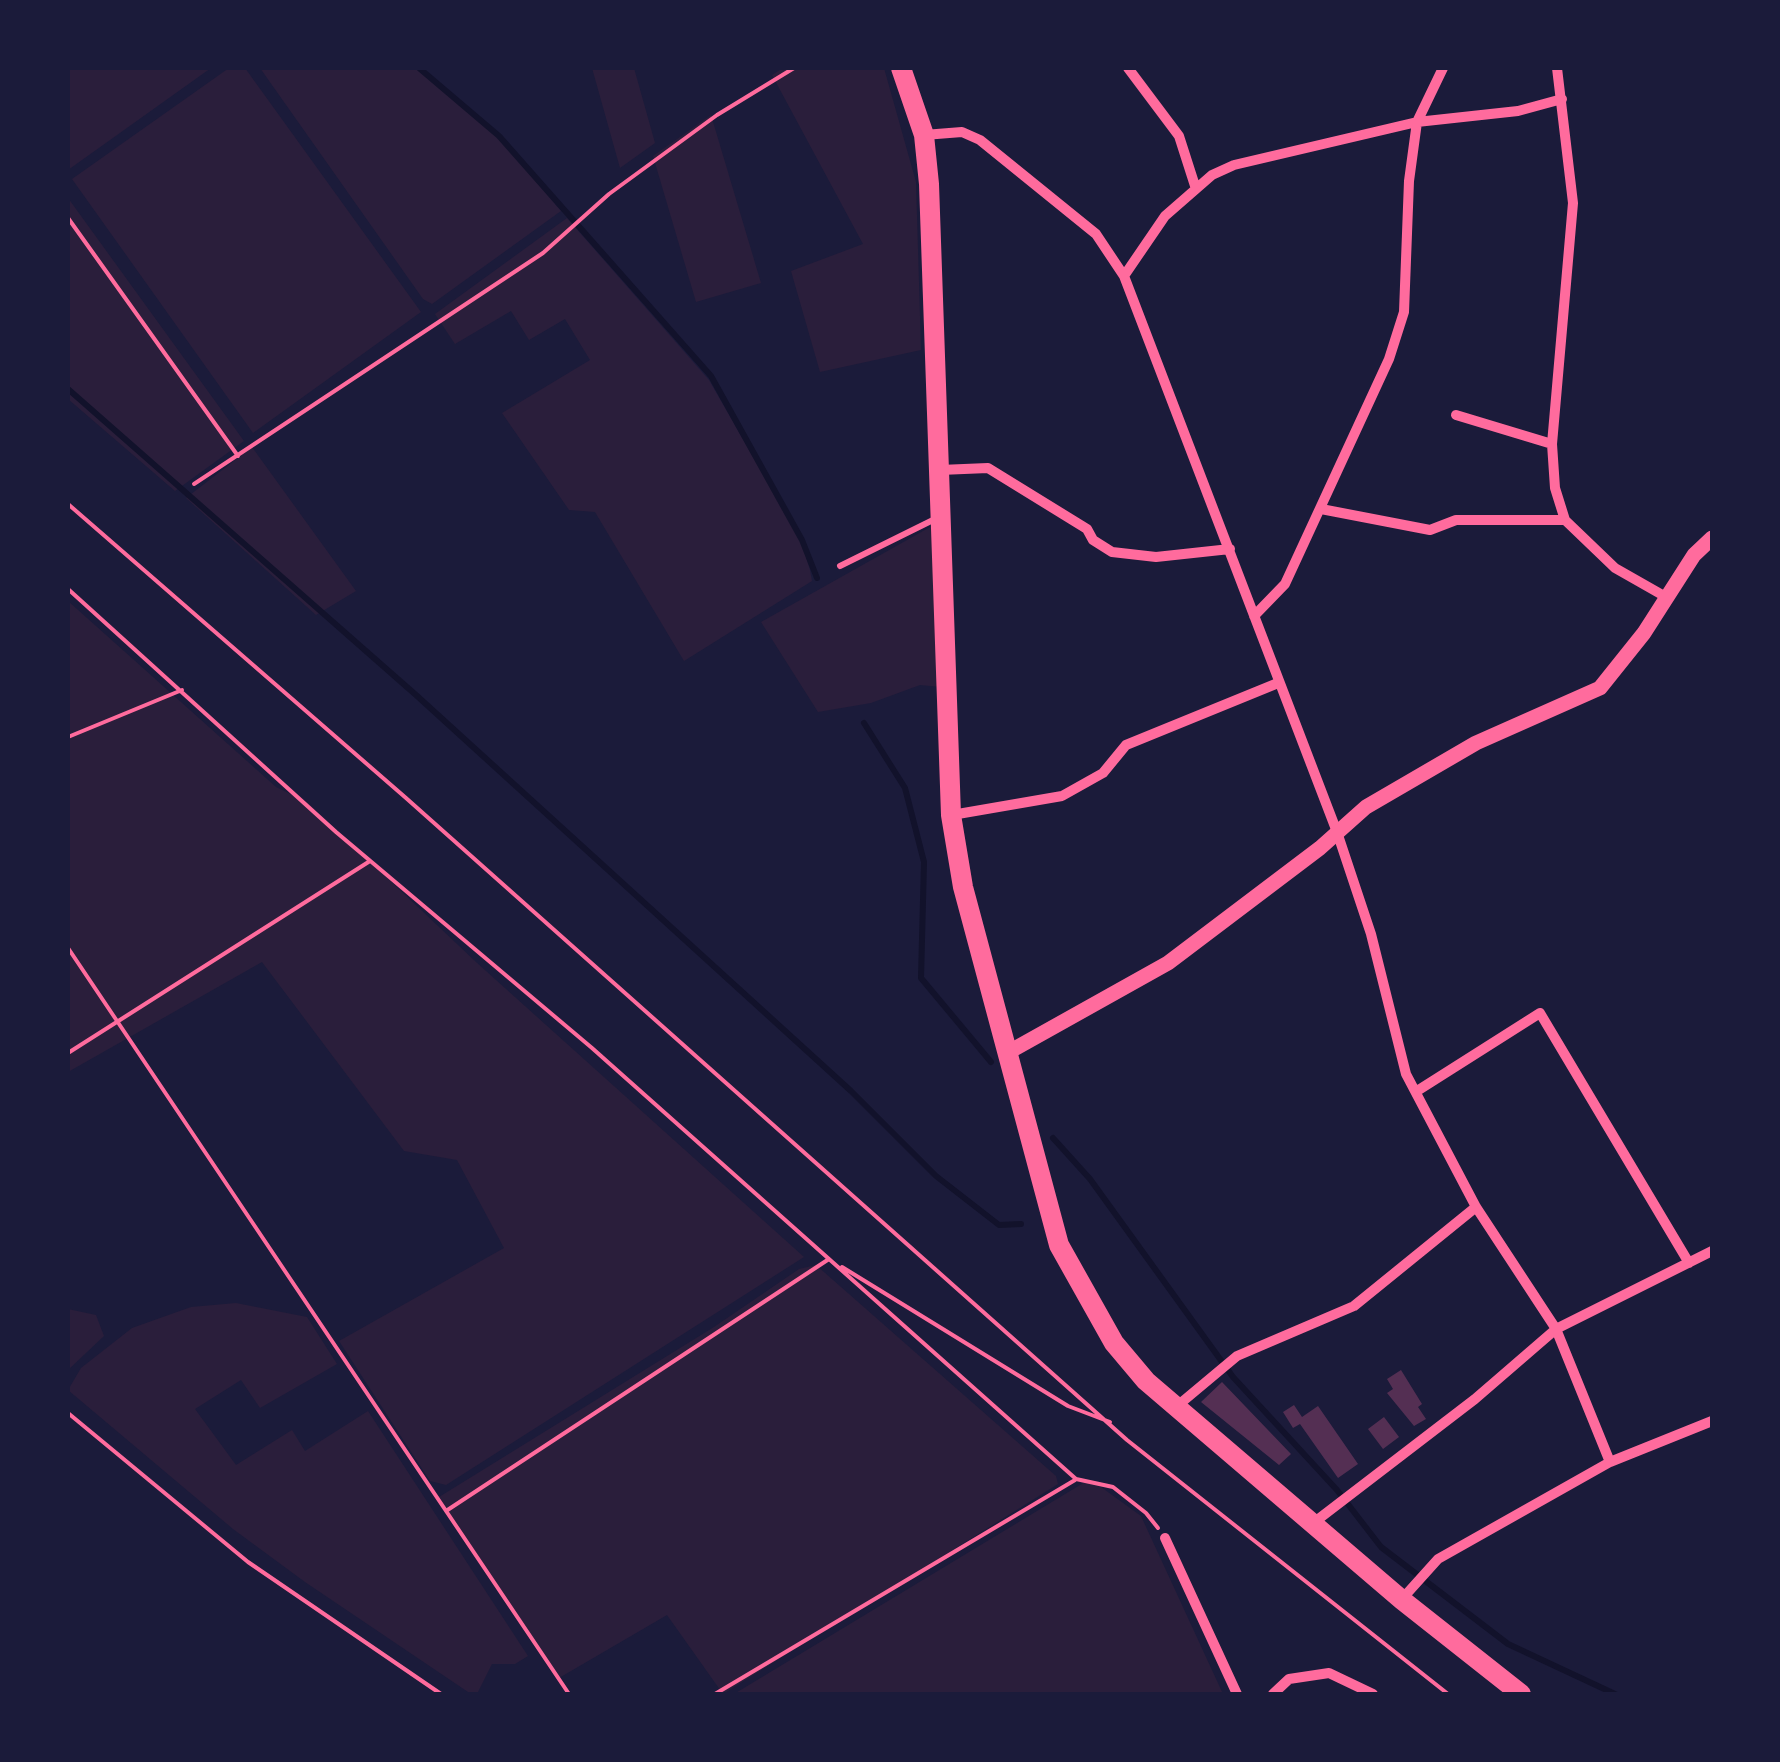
<!DOCTYPE html>
<html>
<head>
<meta charset="utf-8">
<style>
	body { margin:0 }
	#map { position:relative; width:1780px; height:1762px; overflow:hidden; background:#1b1b3a; font-family:"Alegreya Sans",sans-serif }
	canvas { display:block }
	.frame { position:absolute; inset:0; border:70px solid #1b1b3a; pointer-events:none }
</style>
</head>
<body>
<div id="map">
<canvas width="1780" height="1762"></canvas>
<div class="frame"></div>
</div>
<script>
const g = document.querySelector('canvas').getContext('2d');
g.lineJoin = 'round';
function fill(path, color) { g.fillStyle = color; g.fill(path, 'evenodd'); }
const poly = rows => new Path2D(rows.map(r => 'M' + r).join(''));
function stroke(path, color, width, dash) { g.strokeStyle = color; g.lineWidth = width; g.lineCap = dash ? 'butt' : 'round'; g.setLineDash(dash || []); g.stroke(path); }
fill(poly([
	[68,68,211,68,68,170],
	[229,68,245,68,421,312,253,433,72,179],
	[260,68,420,68,499,138,561,211,432,304,423,299],
	[592,68,634,68,655,143,620,168],
	[783,68,884,68,916,182,921,350,820,372,791,271,863,244,772,75],
	[711,115,761,283,696,302,653,156],
	[68,198,244,441,175,491,68,399],
	[567,218,709,380,801,540,810,570,812,581,684,661,595,512,569,510,502,413,590,360,565,319,529,340,511,311,455,344,435,314],
	[252,447,356,591,316,615,186,498],
	[932,526,941,687,920,685,871,703,818,712,761,622],
	[68,601,276,787,307,802,476,962,804,1257,446,1485,430,1481,339,1341,504,1248,457,1160,404,1151,262,962,68,1072],
	[816,1265,1056,1476,1058,1484,723,1694,667,1615,559,1678,439,1497,714,1327,799,1269],
	[236,1303,307,1317,337,1364,260,1408,241,1380,195,1409,236,1465,292,1430,305,1451,368,1411,528,1656,515,1664,492,1664,477,1694,471,1694,305,1582,233,1529,68,1390,81,1368,132,1328,191,1307],
	[68,1309,96,1315,104,1336,68,1370],
	[1085,1482,1101,1487,1141,1516,1223,1694,734,1694]
]), '#2a1e3b');
stroke(poly([
	[419,68,499,136,711,376,802,540,817,578],
	[68,389,416,695,851,1091,936,1176,999,1225,1021,1224],
	[864,723,905,788,924,862,921,978,991,1062],
	[1053,1138,1090,1179,1233,1377,1337,1490,1381,1547,1508,1644,1615,1694]
]), '#12122b', 6);
fill(poly([
	[1401,1370,1422,1404,1418,1407,1426,1419,1414,1426,1387,1393,1393,1389,1387,1379],
	[1222,1382,1291,1454,1279,1465,1201,1402],
	[1294,1405,1302,1417,1318,1406,1358,1464,1338,1478,1300,1424,1293,1428,1283,1412],
	[1384,1417,1399,1437,1383,1449,1368,1429]
]), '#542f53');
stroke(poly([
	[68,218,238,456],
	[194,484,543,253,609,194,717,115,794,68],
	[68,504,406,798,1127,1440,1448,1694],
	[68,589,336,832,592,1048,829,1259,446,1511],
	[68,737,182,690],
	[68,948,569,1694],
	[68,1053,370,861],
	[829,1259,1076,1479,1113,1487,1146,1513,1158,1528],
	[842,1267,1068,1406,1110,1422],
	[68,1413,248,1562,441,1694],
	[715,1694,1075,1480]
]), '#ff6b9d', 4);
stroke(poly([
	[840,566,935,519]
]), '#ff6b9d', 6);
stroke(poly([
	[1128,68,1179,136,1196,189],
	[1557,68,1573,203,1552,444,1555,488,1565,520,1615,568,1666,597],
	[924,135,962,132,980,140,1096,234,1124,276,1337,832,1371,934,1406,1074,1476,1207,1556,1329,1610,1462],
	[1124,276,1165,216,1212,175,1234,165,1417,122,1518,111,1562,99],
	[1456,415,1552,444],
	[940,470,988,468,1087,529,1093,540,1112,552,1156,557,1230,549],
	[1321,509,1430,530,1456,520,1565,520],
	[1254,616,1285,584,1389,359,1404,312,1409,181,1417,122,1443,68],
	[952,815,1062,796,1103,773,1126,745,1278,683],
	[1417,1091,1540,1013,1689,1263],
	[1176,1407,1237,1356,1354,1306,1476,1207],
	[1312,1524,1475,1399,1556,1329,1712,1251],
	[1165,1538,1237,1694],
	[1402,1599,1438,1559,1610,1462,1712,1421],
	[1273,1694,1289,1679,1329,1673,1373,1694]
]), '#ff6b9d', 10);
stroke(poly([
	[1007,1053,1168,963,1320,848,1366,807,1476,743,1600,688,1644,633,1694,555,1712,538]
]), '#ff6b9d', 15);
stroke(poly([
	[901,68,924,135,929,184,951,815,963,887,1059,1245,1114,1343,1146,1381,1402,1600,1521,1694]
]), '#ff6b9d', 20);
</script>
</body>
</html>
